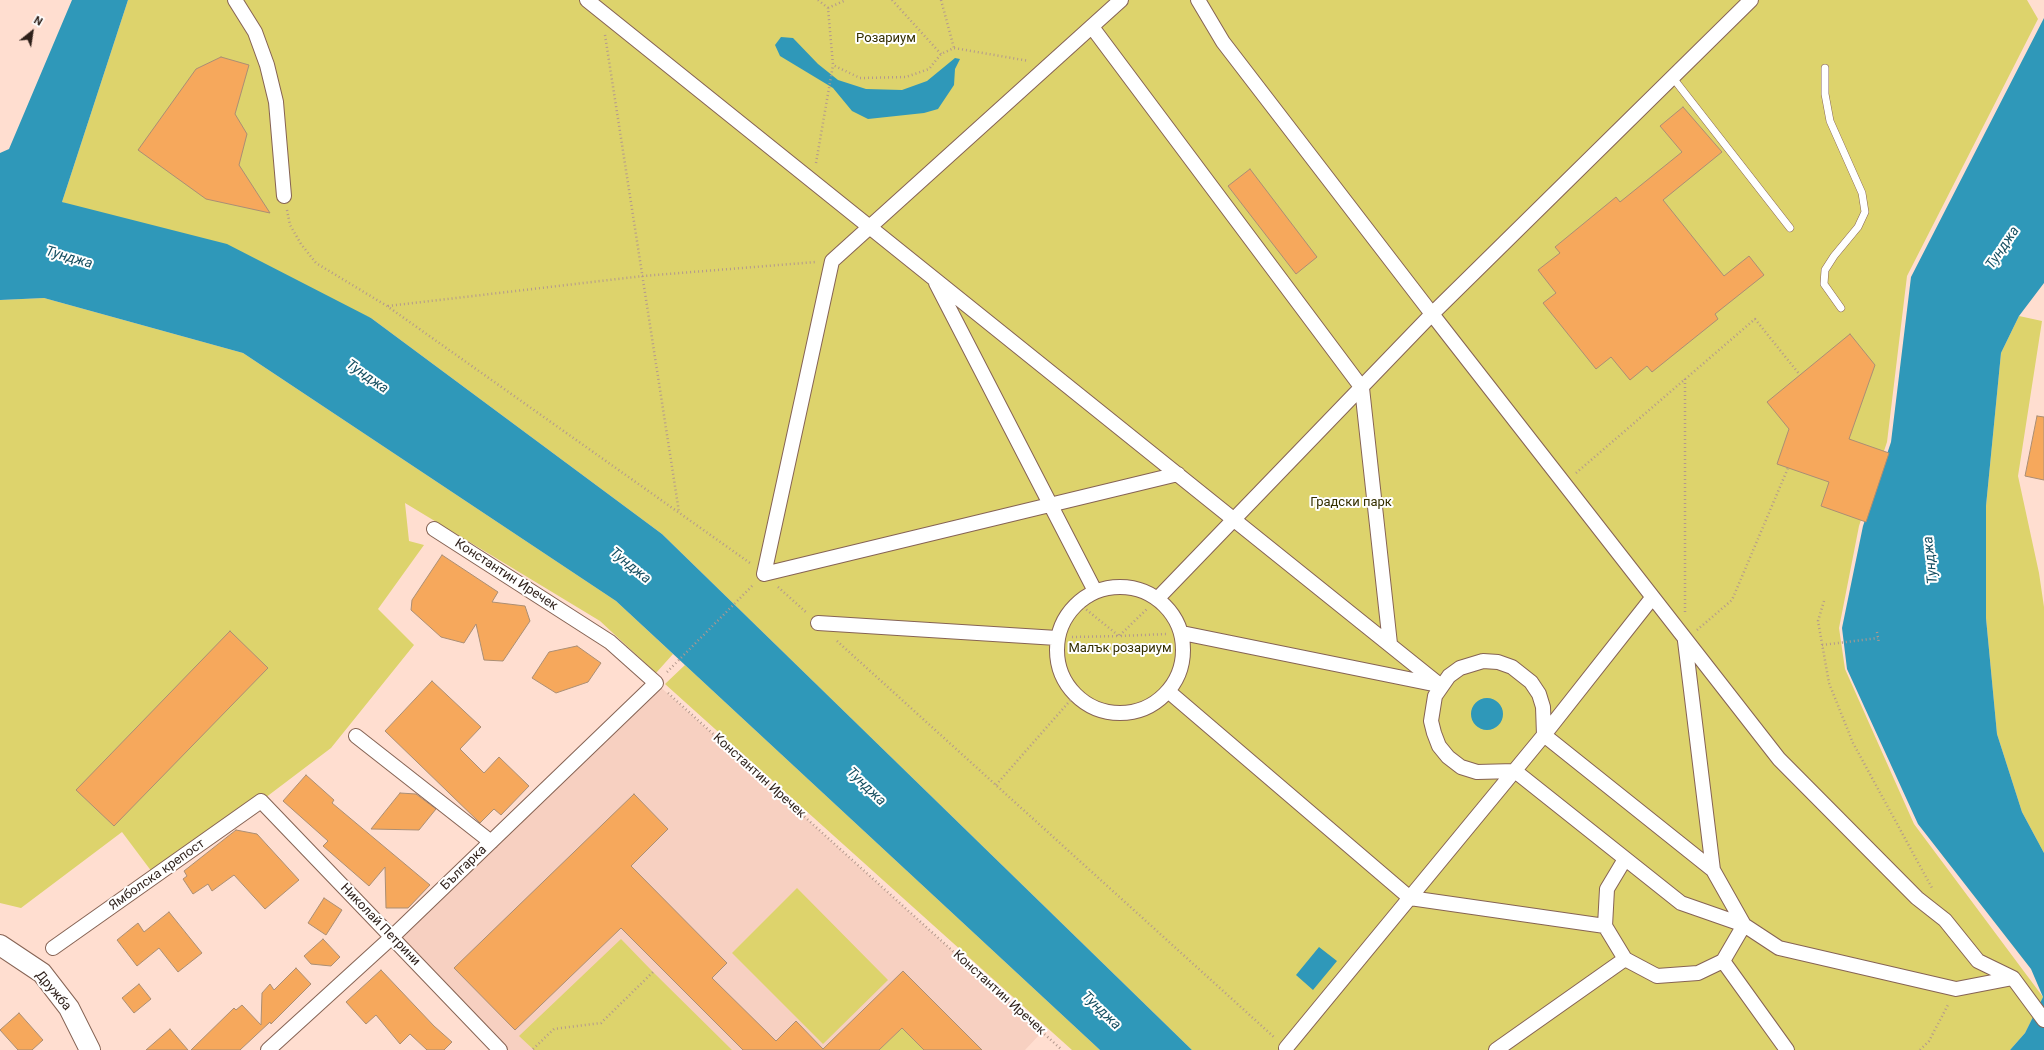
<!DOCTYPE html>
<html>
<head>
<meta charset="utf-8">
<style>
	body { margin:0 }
	#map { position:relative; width:2044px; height:1050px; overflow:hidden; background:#ffded0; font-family:Roboto,sans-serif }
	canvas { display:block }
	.north { position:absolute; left:12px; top:12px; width:40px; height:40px; -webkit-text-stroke:3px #fff; paint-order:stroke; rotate:30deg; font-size:11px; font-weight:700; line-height:16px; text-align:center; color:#2d1f19 }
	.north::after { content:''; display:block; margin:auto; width:14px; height:18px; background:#2d1f19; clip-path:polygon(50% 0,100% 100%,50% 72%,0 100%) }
</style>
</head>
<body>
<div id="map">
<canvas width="2044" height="1050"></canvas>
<div class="north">N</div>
</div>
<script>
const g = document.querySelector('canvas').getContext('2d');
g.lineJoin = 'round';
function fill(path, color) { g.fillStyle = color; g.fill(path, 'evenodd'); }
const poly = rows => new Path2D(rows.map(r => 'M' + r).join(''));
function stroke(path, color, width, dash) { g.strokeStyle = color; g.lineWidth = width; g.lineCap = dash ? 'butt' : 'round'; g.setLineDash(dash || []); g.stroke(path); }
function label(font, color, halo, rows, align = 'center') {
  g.font = font + ' Roboto,sans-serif'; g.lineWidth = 4; g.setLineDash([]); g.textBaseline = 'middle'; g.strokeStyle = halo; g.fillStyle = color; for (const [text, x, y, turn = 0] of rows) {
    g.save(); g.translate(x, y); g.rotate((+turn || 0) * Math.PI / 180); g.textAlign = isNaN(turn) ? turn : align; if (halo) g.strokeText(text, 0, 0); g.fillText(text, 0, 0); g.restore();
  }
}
fill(poly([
	[656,683,1042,1032,1025,1050,500,1050,392,937]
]), '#f7d0c1');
fill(poly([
	[128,0,2027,0,2038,19,1907,276,1887,442,1859,526,1839,628,1845,669,1914,824,2043,997,2025,1033,2010,1050,1192,1050,662,534,371,318,62,202],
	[44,298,243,353,616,601,673,654,656,673,600,621,405,503,409,541,424,545,378,609,414,645,331,748,261,801,155,876,122,832,21,908,0,903,0,300],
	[2019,316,2042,321,2018,476,2039,573,2044,607,2044,853,2022,812,1997,734,1986,618,1986,506,2001,353],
	[685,665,1100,1050,1072,1050,665,684],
	[797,888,888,980,823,1044,732,953],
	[621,939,653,972,732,1050,534,1050,519,1036],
	[902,1028,924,1050,879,1050]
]), '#ddd36c');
fill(poly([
	[72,0,128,0,62,202,227,244,371,318,662,534,1192,1050,1100,1050,616,601,243,353,44,298,0,300,0,153,9,149],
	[2044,18,2044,283,2019,316,2001,353,1986,506,1986,618,1997,734,2022,812,2044,853,2044,1050,2010,1050,2025,1033,2043,997,2031,969,1918,824,1847,669,1842,628,1863,526,1891,442,1911,277],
	[781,37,793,38,818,64,838,80,866,89,902,90,927,81,955,58,960,59,955,69,954,85,938,109,924,113,868,119,852,111,833,88,780,56,775,45],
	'1471 714a16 16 0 1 1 32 0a16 16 0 1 1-32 0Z',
	[1319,947,1337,961,1313,990,1296,975]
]), '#2f98b9');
const building = poly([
	[221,57,249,65,235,114,247,134,239,165,270,213,206,199,138,150,196,69,221,57],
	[1683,107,1722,152,1663,200,1724,276,1749,256,1764,275,1715,314,1718,319,1652,372,1647,366,1630,380,1611,357,1596,369,1543,303,1556,293,1538,270,1560,253,1555,247,1616,197,1620,202,1682,152,1660,126,1683,107],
	[1250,169,1317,257,1296,274,1228,186,1250,169],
	[1850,334,1875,365,1849,439,1889,453,1866,522,1821,506,1829,482,1777,464,1789,429,1767,402,1850,334],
	[2037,416,2044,417,2044,480,2025,476,2037,416],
	[442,555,498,592,492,602,525,606,530,621,503,661,484,660,476,624,464,643,441,637,411,610,412,600,442,555],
	[230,631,268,668,114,826,76,790,230,631],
	[577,646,601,663,588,682,556,693,532,678,549,652,577,646],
	[432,681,481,727,460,749,484,773,499,757,529,786,501,815,494,809,480,823,385,731,432,681],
	[306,775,334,800,332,803,430,885,408,908,386,908,385,867,369,886,323,846,328,841,283,801,306,775],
	[400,793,416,794,436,809,419,830,371,829,400,793],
	[634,794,668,829,631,866,727,963,712,978,776,1041,796,1021,823,1049,903,971,982,1050,924,1050,902,1028,879,1050,743,1050,621,928,515,1030,454,968,634,794],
	[236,830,257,834,299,880,265,909,234,875,212,891,208,884,193,894,183,879,187,876,184,871,236,830],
	[324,898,342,910,326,935,308,923,324,898],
	[169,912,202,953,178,972,159,948,137,966,117,940,138,923,144,932,169,912],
	[323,939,340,957,331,966,311,964,304,956,323,939],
	[296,968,311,984,271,1024,270,1022,240,1050,191,1050,234,1008,236,1010,242,1005,261,1025,262,993,270,984,274,990,296,968],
	[381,970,434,1026,452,1042,444,1050,427,1050,410,1034,400,1044,376,1015,366,1024,346,1002,381,970],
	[139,984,151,999,134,1013,122,998,139,984],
	[19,1013,43,1040,32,1050,18,1050,0,1030,19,1013],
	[170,1029,188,1050,146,1050,170,1029]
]);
fill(building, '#f6a85c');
stroke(building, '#ab8e74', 1);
const lane = poly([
	[1825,68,1825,94,1830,121,1862,193,1865,212,1858,227,1834,256,1825,270,1824,284,1841,308],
	[1673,78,1790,228]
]);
const street = poly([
	[235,0,255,32,267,65,276,102,284,196],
	[587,0,1441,686],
	[1121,0,832,261,764,574,1178,474],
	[1198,0,1223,42,1432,314,1751,0],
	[1092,27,1362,388,1390,644],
	[936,283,1095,591],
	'1057 650a63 63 0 1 1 126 0a63 63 0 1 1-126 0Z',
	[1158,598,1432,314,1779,759,1917,898,1945,920,1978,961,2013,978,2044,1020],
	[818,623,1057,638],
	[1182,633,1438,685],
	[1685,641,1713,870],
	[1483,661,1498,662,1512,667,1531,682,1539,694,1543,707,1544,735,1713,870,1744,925,1681,903,1515,771,1477,772,1461,767,1448,757,1439,746,1434,733,1431,721,1435,696,1449,676,1460,668,1483,661],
	[1168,691,1410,898,1605,926],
	[356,736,491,842],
	[1625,859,1607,889,1605,926,1625,959,1657,976,1698,973,1723,961,1744,925,1779,948,1956,989,2013,978],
	[53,948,261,801,500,1050],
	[1723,961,1787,1050],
	[1286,1048,1544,735,1652,598],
	[268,1050,392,937,656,683,610,642,434,529],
	[1496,1050,1625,959]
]);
const secondary = poly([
	[0,945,42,973,69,1008,90,1050]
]);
stroke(lane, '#866354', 8);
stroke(street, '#866354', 16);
stroke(secondary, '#866354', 22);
stroke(poly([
	[818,0,828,8,833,65,860,78,906,77,929,69,941,54,954,48,1029,61],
	[892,0,941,54],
	[941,0,954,48],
	[828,8,846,0],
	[605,35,679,512],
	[816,163,833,65],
	[287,210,290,225,301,244,316,263,387,306,750,563],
	[388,306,643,276,816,262],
	[1576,473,1755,319,1800,375],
	[778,587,807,613],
	[1824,601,1818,621,1829,683,1853,743,1932,888],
	[1077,602,1119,636,1167,634],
	[1685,612,1685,379],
	[1697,630,1732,600,1788,468],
	[1877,632,1879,643],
	[1072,637,1119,636,1148,608],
	[837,641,1275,1038],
	[1822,645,1878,638],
	[667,672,754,584],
	[668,693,1062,1050],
	[996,785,1075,695],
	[533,1049,554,1029,601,1023,653,972],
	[1920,1050,1929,1041,1949,1003]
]), '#b3988d', 2.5, [1, 3]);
stroke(lane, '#fff', 7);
stroke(street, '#fff', 14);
stroke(secondary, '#fff', 20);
label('13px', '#342f00', '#fff', [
	["Розариум",886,39],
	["Градски парк",1351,503],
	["Малък розариум",1120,649]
]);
label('13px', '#2d1f19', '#fff', [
	["Константин Иречек",506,575,33],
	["Константин Иречек",759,776,42],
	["Българка",464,868,-44],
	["Ямболска крепост",157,875,-35],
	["Николай Петрини",380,925,46],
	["Дружба",53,991,50],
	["Константин Иречек",999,993,42]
]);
label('italic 14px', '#164f61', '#fff', [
	["Тунджа",2003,248,-56],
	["Тунджа",69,258,16],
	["Тунджа",367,377,35],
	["Тунджа",1931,560,-96],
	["Тунджа",630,566,39],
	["Тунджа",866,787,44],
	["Тунджа",1101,1011,44]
]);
</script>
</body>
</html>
